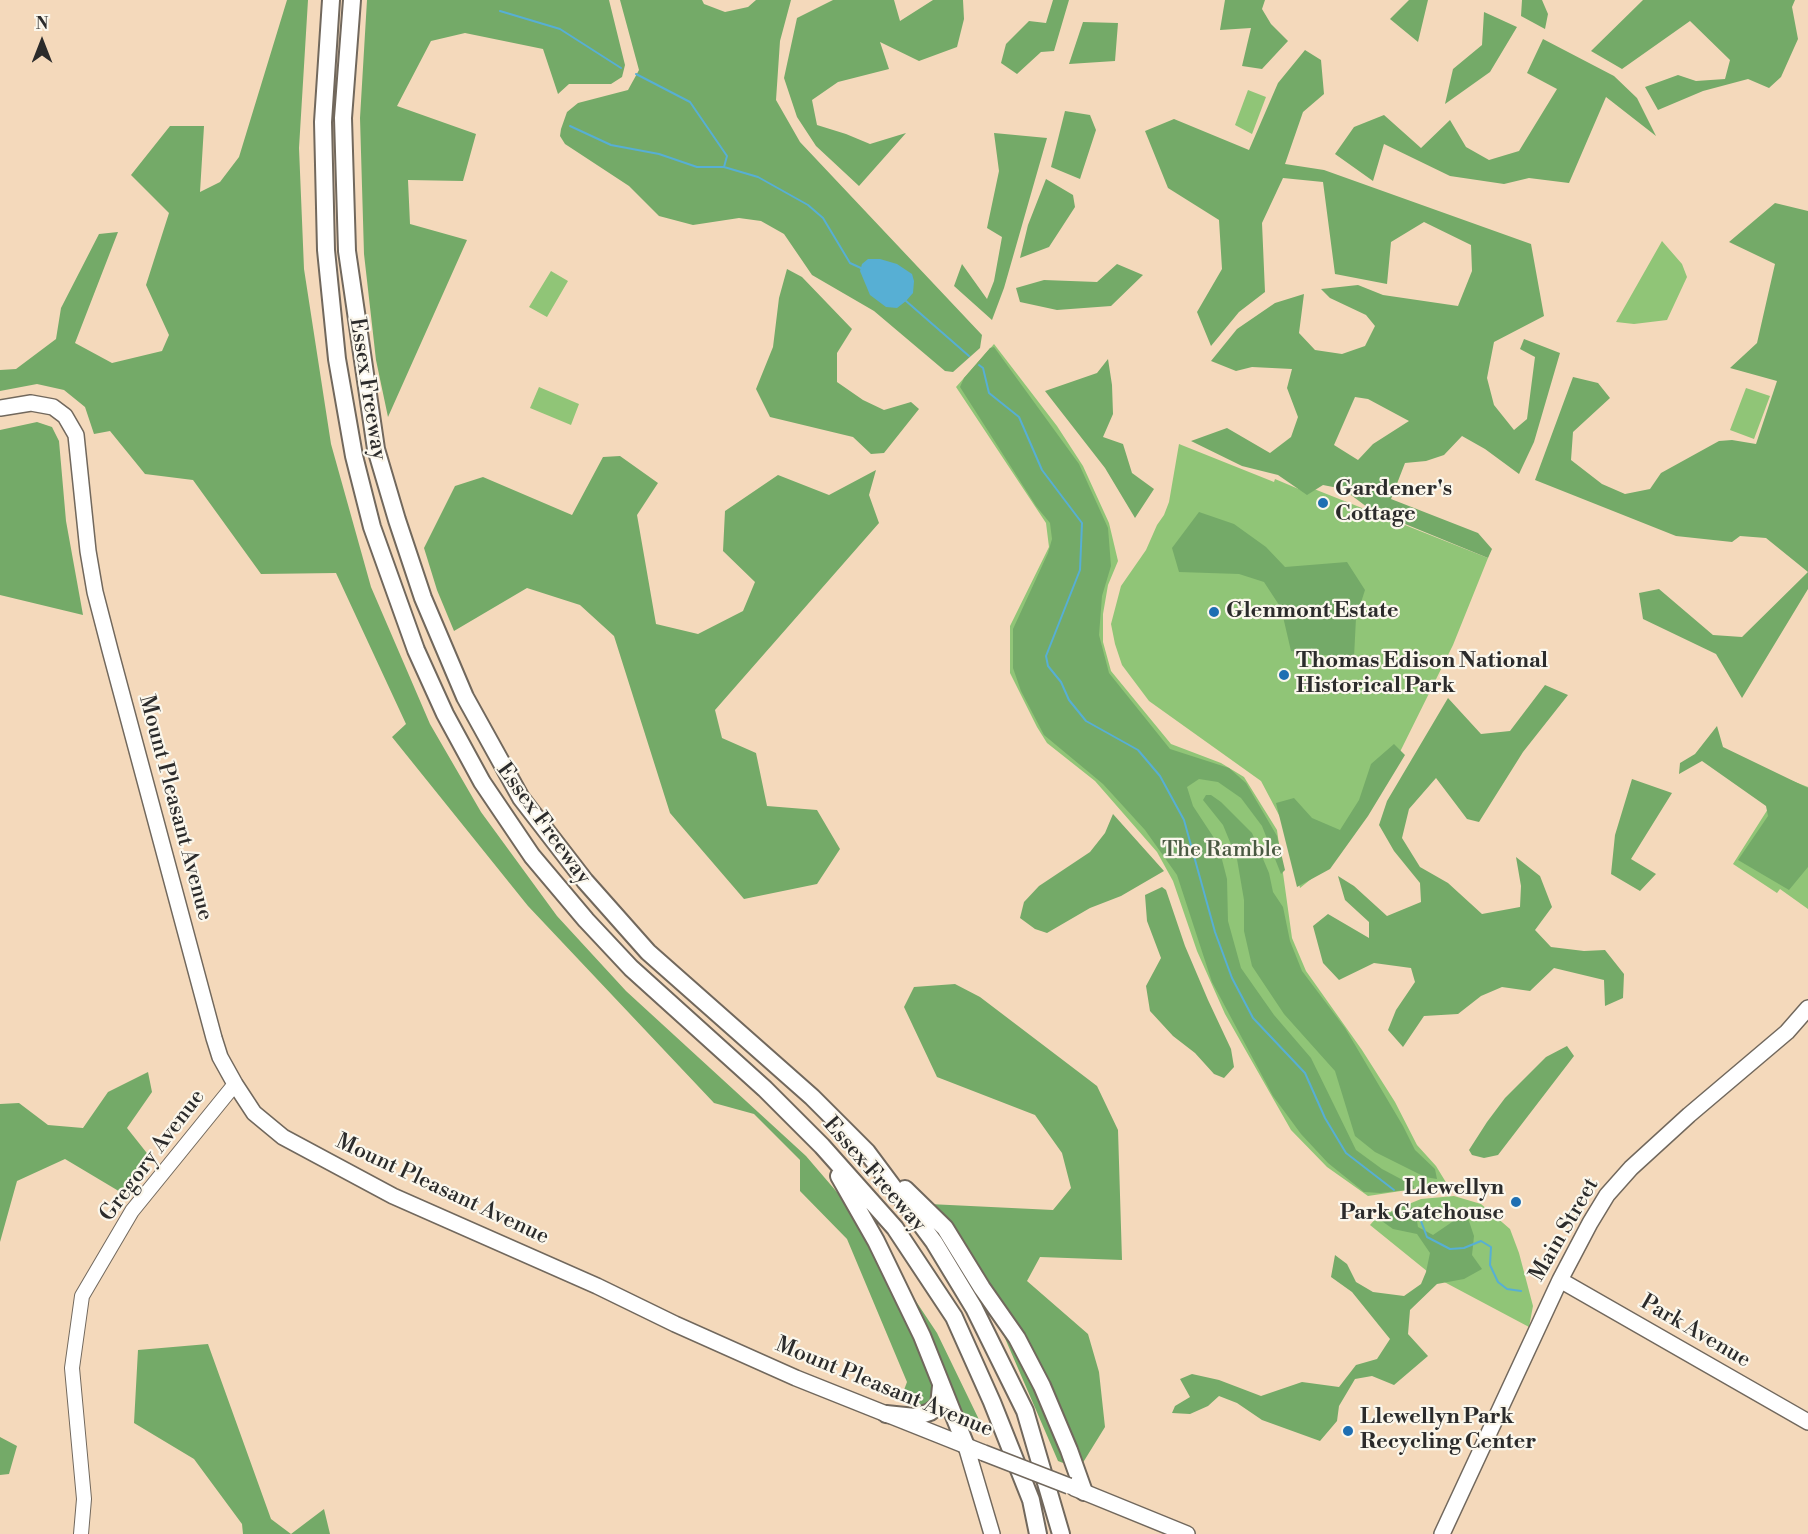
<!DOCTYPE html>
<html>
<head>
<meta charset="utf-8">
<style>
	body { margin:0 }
	#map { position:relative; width:1808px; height:1534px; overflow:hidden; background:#f4d9bb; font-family:"Libre Bodoni",serif }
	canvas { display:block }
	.north { position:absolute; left:12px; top:12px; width:60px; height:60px; -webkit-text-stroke:4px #fbf7ec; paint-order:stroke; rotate:0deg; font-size:16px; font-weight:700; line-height:24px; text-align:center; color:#2b2b2b }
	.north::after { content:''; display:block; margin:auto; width:21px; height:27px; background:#2b2b2b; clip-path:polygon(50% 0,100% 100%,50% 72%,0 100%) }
</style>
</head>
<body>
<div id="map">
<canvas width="1808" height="1534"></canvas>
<div class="north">N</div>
</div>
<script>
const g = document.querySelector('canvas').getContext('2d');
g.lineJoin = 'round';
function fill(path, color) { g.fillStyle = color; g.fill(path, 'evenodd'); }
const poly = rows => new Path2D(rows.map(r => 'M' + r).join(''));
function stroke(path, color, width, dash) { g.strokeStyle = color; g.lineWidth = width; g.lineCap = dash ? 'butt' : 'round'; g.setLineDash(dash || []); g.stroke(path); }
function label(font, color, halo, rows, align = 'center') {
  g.font = font + ' "Libre Bodoni",serif'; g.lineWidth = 4.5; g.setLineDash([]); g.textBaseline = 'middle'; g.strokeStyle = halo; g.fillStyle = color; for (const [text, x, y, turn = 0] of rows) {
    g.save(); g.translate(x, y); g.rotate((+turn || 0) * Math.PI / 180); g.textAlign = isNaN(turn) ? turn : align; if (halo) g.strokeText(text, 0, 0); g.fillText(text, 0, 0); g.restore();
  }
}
fill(poly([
	[1248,90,1266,97,1252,134,1235,125],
	[1662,241,1682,264,1687,277,1667,320,1634,324,1616,322],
	[551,271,568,281,547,317,529,307],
	[994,344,1057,426,1083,466,1109,523,1118,561,1108,585,1103,614,1103,642,1111,671,1171,744,1221,763,1244,777,1277,830,1292,938,1306,971,1362,1050,1395,1102,1417,1145,1436,1166,1447,1184,1368,1196,1327,1167,1291,1130,1225,1014,1197,951,1173,881,1157,852,1095,781,1047,743,1037,727,1010,673,1010,626,1049,547,1046,523,956,387],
	[539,387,579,404,571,425,530,408],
	[1746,388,1770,396,1754,439,1730,430],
	[1179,444,1274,482,1275,479,1301,490,1304,485,1488,558,1453,645,1392,768,1321,871,1300,888,1289,834,1261,781,1149,701,1122,665,1115,644,1111,624,1121,586,1146,550,1157,525,1164,515,1169,502],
	[1787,779,1808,787,1808,909,1780,889,1777,893,1733,864],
	[1454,1196,1481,1204,1510,1229,1519,1253,1533,1306,1529,1327,1433,1276,1370,1225,1377,1217,1421,1199]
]), '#90c577');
fill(poly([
	[287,0,308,0,299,148,304,269,331,444,371,587,430,724,481,812,557,916,626,991,806,1156,866,1226,937,1333,985,1432,901,1398,907,1382,847,1239,800,1191,800,1160,754,1114,714,1103,528,906,392,737,406,724,336,573,261,574,193,480,145,474,110,431,94,434,85,407,64,390,37,384,0,391,0,370,16,369,56,339,61,308,99,234,118,232,75,343,112,363,162,351,169,335,146,285,169,213,131,175,170,126,204,126,200,192,220,182,239,157],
	[367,0,609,0,625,65,622,77,611,84,569,84,558,94,543,49,465,33,431,41,397,106,476,134,463,181,408,180,410,224,467,240,388,417,376,360,364,254,360,118],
	[620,0,702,0,704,4,725,12,748,7,756,0,791,0,780,41,776,100,800,142,982,335,980,348,953,372,945,371,874,311,812,275,784,234,761,221,739,218,693,225,659,216,629,186,565,144,560,136,561,129,567,112,578,103,628,90,639,70],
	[833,0,894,0,900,21,933,0,963,0,964,19,957,47,919,61,880,42,889,69,838,82,812,100,817,125,846,134,870,144,906,133,859,186,816,146,797,117,784,78,797,18],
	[1053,0,1069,0,1054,51,1041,52,1017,74,1001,63,1006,44,1029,21,1046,23],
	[1225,0,1265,0,1262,9,1271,24,1288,41,1262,69,1242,66,1251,28,1220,30],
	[1409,0,1428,0,1418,42,1390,19],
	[1522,0,1542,0,1548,14,1545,29,1521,16],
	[1643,0,1795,0,1792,7,1798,39,1781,77,1769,88,1748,79,1703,91,1658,110,1645,87,1678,75,1696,81,1725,79,1730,60,1690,21,1622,69,1591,51],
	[1484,12,1517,27,1490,72,1445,104,1453,69,1482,45],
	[1083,22,1118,23,1115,61,1069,64],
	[1543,39,1614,76,1637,98,1656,136,1606,97,1569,183,1529,178,1504,184,1450,176,1384,144,1373,181,1335,154,1354,127,1384,115,1421,148,1450,120,1466,147,1489,160,1519,151,1557,89,1527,73],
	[1305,50,1321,60,1324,94,1303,112,1285,164,1324,170,1531,244,1544,316,1494,342,1487,378,1494,405,1514,430,1527,419,1535,357,1520,349,1524,339,1560,353,1534,442,1519,474,1485,449,1462,436,1444,455,1426,461,1405,463,1391,499,1478,533,1492,549,1488,558,1371,510,1343,489,1323,485,1307,495,1278,475,1242,466,1191,441,1227,428,1270,453,1291,437,1298,417,1287,388,1292,369,1252,367,1236,371,1211,361,1237,329,1275,303,1304,294,1299,333,1315,350,1342,354,1365,346,1375,326,1366,315,1330,298,1321,289,1358,285,1383,295,1458,306,1472,271,1471,245,1424,222,1391,242,1387,284,1335,274,1323,182,1283,178,1262,223,1265,292,1239,312,1211,346,1197,312,1222,269,1219,220,1168,188,1145,131,1174,119,1249,150,1278,83],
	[1355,397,1368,399,1409,421,1373,444,1358,460,1334,445],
	[1065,111,1090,115,1096,130,1080,179,1051,167],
	[994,133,1047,138,1004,288,992,320,954,286,962,264,987,299,994,281,1002,237,987,228,999,171],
	[1046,179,1073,195,1075,207,1049,247,1020,258,1028,225],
	[1775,203,1808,211,1808,589,1742,698,1716,654,1643,619,1639,593,1659,589,1713,635,1742,637,1808,572,1766,538,1740,536,1732,542,1676,536,1535,480,1573,377,1598,383,1610,398,1573,432,1571,460,1602,484,1625,494,1650,489,1661,473,1719,441,1732,440,1756,444,1777,381,1730,368,1757,343,1775,264,1729,242],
	[1117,264,1143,275,1111,306,1057,310,1020,302,1016,288,1044,280,1097,282],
	[787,269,802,277,852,329,837,353,837,382,863,400,884,410,911,402,919,409,884,453,871,454,853,437,770,417,756,389,773,347,779,298],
	[994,347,1079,464,1108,528,1111,566,1102,596,1099,635,1109,673,1170,749,1229,768,1246,783,1277,836,1285,870,1281,874,1262,826,1241,798,1218,782,1199,779,1187,787,1193,806,1218,844,1227,879,1228,921,1241,968,1274,1015,1311,1058,1356,1150,1382,1169,1414,1186,1414,1189,1380,1193,1364,1192,1328,1163,1301,1134,1273,1096,1212,982,1177,875,1145,830,1103,784,1044,735,1021,691,1013,668,1013,629,1048,553,1052,539,1050,523,1036,506,960,387,964,378,990,348],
	[1108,359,1112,385,1113,414,1103,437,1123,444,1132,473,1154,489,1135,518,1105,468,1045,391,1097,373],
	[37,422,52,427,59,441,66,521,83,615,0,595,0,430],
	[620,456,658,483,637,515,656,624,698,634,743,611,755,582,723,551,725,511,778,475,829,495,876,470,869,495,879,523,715,710,722,738,756,753,767,806,817,810,840,849,817,884,744,899,670,813,614,636,580,605,527,588,454,631,437,590,424,548,455,486,483,477,572,515,603,457],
	[1199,512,1234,524,1266,547,1285,567,1347,562,1365,590,1356,618,1354,657,1308,654,1291,651,1281,608,1264,582,1239,574,1179,572,1172,548],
	[1545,685,1568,695,1523,752,1479,822,1467,819,1436,778,1409,809,1402,838,1420,867,1448,883,1482,914,1520,907,1521,886,1516,857,1540,876,1552,907,1535,930,1551,947,1584,951,1605,950,1624,974,1623,998,1605,1006,1604,980,1554,968,1530,991,1502,987,1481,996,1458,1014,1424,1016,1403,1047,1388,1030,1396,1010,1415,982,1411,968,1374,963,1339,980,1323,963,1313,926,1328,914,1369,938,1369,922,1345,900,1338,876,1354,886,1387,916,1421,902,1420,883,1394,851,1379,825,1387,801,1448,698,1481,734,1510,731],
	[1717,726,1723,747,1808,788,1808,867,1789,890,1738,860,1768,816,1766,806,1702,761,1679,774,1680,763,1695,754],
	[1394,744,1405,755,1368,816,1330,869,1297,887,1276,803,1294,798,1312,818,1340,830,1359,800,1371,764],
	[1632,779,1672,793,1631,859,1656,874,1640,891,1611,874,1615,835],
	[1206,795,1211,795,1221,802,1252,833,1269,873,1273,892,1283,907,1290,941,1302,971,1345,1028,1403,1126,1415,1150,1435,1169,1437,1179,1425,1177,1375,1152,1355,1136,1335,1071,1284,1014,1252,966,1244,931,1244,900,1237,859,1223,825,1203,800],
	[1113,814,1164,871,1121,896,1090,908,1047,933,1035,929,1020,918,1024,902,1039,886,1090,852,1105,833],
	[1162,887,1166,890,1185,946,1208,1000,1231,1049,1234,1067,1224,1078,1214,1074,1195,1053,1173,1036,1150,1011,1146,986,1161,958,1147,921,1145,895],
	[955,984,980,997,1097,1086,1118,1130,1122,1260,1040,1257,1027,1281,1088,1334,1099,1372,1105,1427,1079,1469,1058,1461,995,1315,929,1204,1053,1210,1071,1188,1062,1153,1035,1115,937,1077,904,1007,914,987],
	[1567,1046,1574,1056,1498,1155,1484,1158,1472,1155,1469,1150,1487,1122,1505,1098,1546,1057],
	[148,1072,152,1092,127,1128,150,1157,122,1193,65,1159,17,1181,0,1242,0,1104,19,1103,48,1125,83,1128,108,1092],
	[1405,1205,1415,1209,1418,1227,1433,1235,1455,1220,1468,1218,1474,1236,1472,1255,1482,1269,1464,1279,1437,1284,1410,1310,1408,1334,1428,1356,1394,1385,1372,1376,1355,1379,1339,1406,1337,1421,1320,1441,1262,1420,1237,1403,1219,1396,1208,1406,1190,1414,1172,1413,1175,1406,1190,1397,1180,1379,1192,1374,1219,1380,1261,1396,1302,1382,1339,1387,1356,1365,1377,1359,1390,1339,1352,1292,1331,1277,1335,1255,1347,1264,1356,1282,1373,1292,1404,1296,1421,1284,1426,1272,1430,1253,1417,1234,1393,1229,1379,1219],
	[208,1344,271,1519,291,1534,324,1509,330,1534,243,1534,242,1524,194,1459,134,1423,138,1350],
	[0,1437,17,1446,9,1474,0,1475]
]), '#74aa68');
fill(poly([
	[868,259,880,259,897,264,912,274,914,281,913,293,906,301,897,308,886,307,870,295,860,271,862,264]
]), '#57afd4');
stroke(poly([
	[500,11,560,29,621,68],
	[636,74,690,102,727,156,724,167],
	[570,126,611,145,659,154,697,167,724,167,758,177,808,205,823,218,850,263,863,269],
	[906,301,969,356],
	[979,365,983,368,989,393,1019,417,1042,470,1082,523,1080,570,1046,656,1048,666,1061,682,1069,700,1086,721,1138,750,1160,776,1184,820,1215,932,1232,978,1253,1018,1305,1073,1325,1118,1346,1153,1394,1190],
	[1418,1213,1427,1237,1450,1249,1464,1248,1481,1241,1491,1247,1490,1265,1498,1282,1507,1289,1521,1291]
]), '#57afd4', 2);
const secondary = poly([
	[81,1534,84,1499,72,1368,82,1296,132,1211,235,1084]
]);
const primary = poly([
	[0,408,31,403,53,407,65,416,76,435,88,551,95,592,110,650,214,1038,220,1057,235,1084,254,1113,283,1137,393,1196,597,1286,675,1324,796,1378,984,1453],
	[1560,1280,1808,1422],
	[966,1446,992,1534],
	[1074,1488,1187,1534],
	[1442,1534,1560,1280,1590,1223,1607,1195,1631,1168,1689,1115,1787,1032,1808,1008]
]);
const motorway = poly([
	[331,0,323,122,326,250,337,359,354,456,372,527,416,650,445,714,482,782,532,856,586,920,631,968,765,1089,822,1146,895,1228,954,1317,992,1402,1031,1500,1038,1534],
	[352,0,343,118,347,251,376,449,397,520,423,598,465,697,521,798,585,881,648,952,812,1097,867,1152,934,1242,974,1308,1025,1411,1061,1534],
	[839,1176,876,1241,922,1336,966,1446],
	[905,1189,945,1228,982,1288,1017,1338,1042,1386,1069,1450,1084,1492],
	[886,1414,915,1417,930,1412,939,1405,941,1386]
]);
stroke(secondary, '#71685d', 16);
stroke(primary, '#71685d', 18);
stroke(motorway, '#71685d', 20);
stroke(secondary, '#fff', 14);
stroke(primary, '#fff', 15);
stroke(motorway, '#fff', 16);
const primaryBridge = poly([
	[984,1453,1069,1486]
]);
stroke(primaryBridge, '#71685d', 18, []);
stroke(primaryBridge, '#fff', 15);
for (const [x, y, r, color] of [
	[1323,503,6,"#1f6fb2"],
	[1214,612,6,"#1f6fb2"],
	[1284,675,6,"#1f6fb2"],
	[1516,1202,6,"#1f6fb2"],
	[1348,1431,6,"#1f6fb2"]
]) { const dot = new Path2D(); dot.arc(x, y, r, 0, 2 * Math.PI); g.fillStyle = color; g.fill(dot); stroke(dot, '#fbf7ec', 2); }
label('22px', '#2b2b2b', '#fbf7ec', [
	["Essex Freeway",367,389,81],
	["Mount Pleasant Avenue",175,808,75],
	["Essex Freeway",543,824,54],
	["Gregory Avenue",153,1156,-53],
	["Essex Freeway",874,1175,49],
	["Mount Pleasant Avenue",442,1190,25],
	["Main Street",1565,1230,-60],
	["Park Avenue",1695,1332,30],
	["Mount Pleasant Avenue",884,1388,22]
]);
label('bold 22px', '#2b2b2b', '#fbf7ec', [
	["Gardener's",1335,490],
	["Cottage",1335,515],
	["Glenmont Estate",1226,612],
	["Thomas Edison National",1296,662],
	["Historical Park",1296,687],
	["Llewellyn",1504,1189,"right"],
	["Park Gatehouse",1504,1214,"right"],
	["Llewellyn Park",1360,1418],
	["Recycling Center",1360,1443]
], 'left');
label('22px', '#495942', '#fbf7ec', [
	["The Ramble",1222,851]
]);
</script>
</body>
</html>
